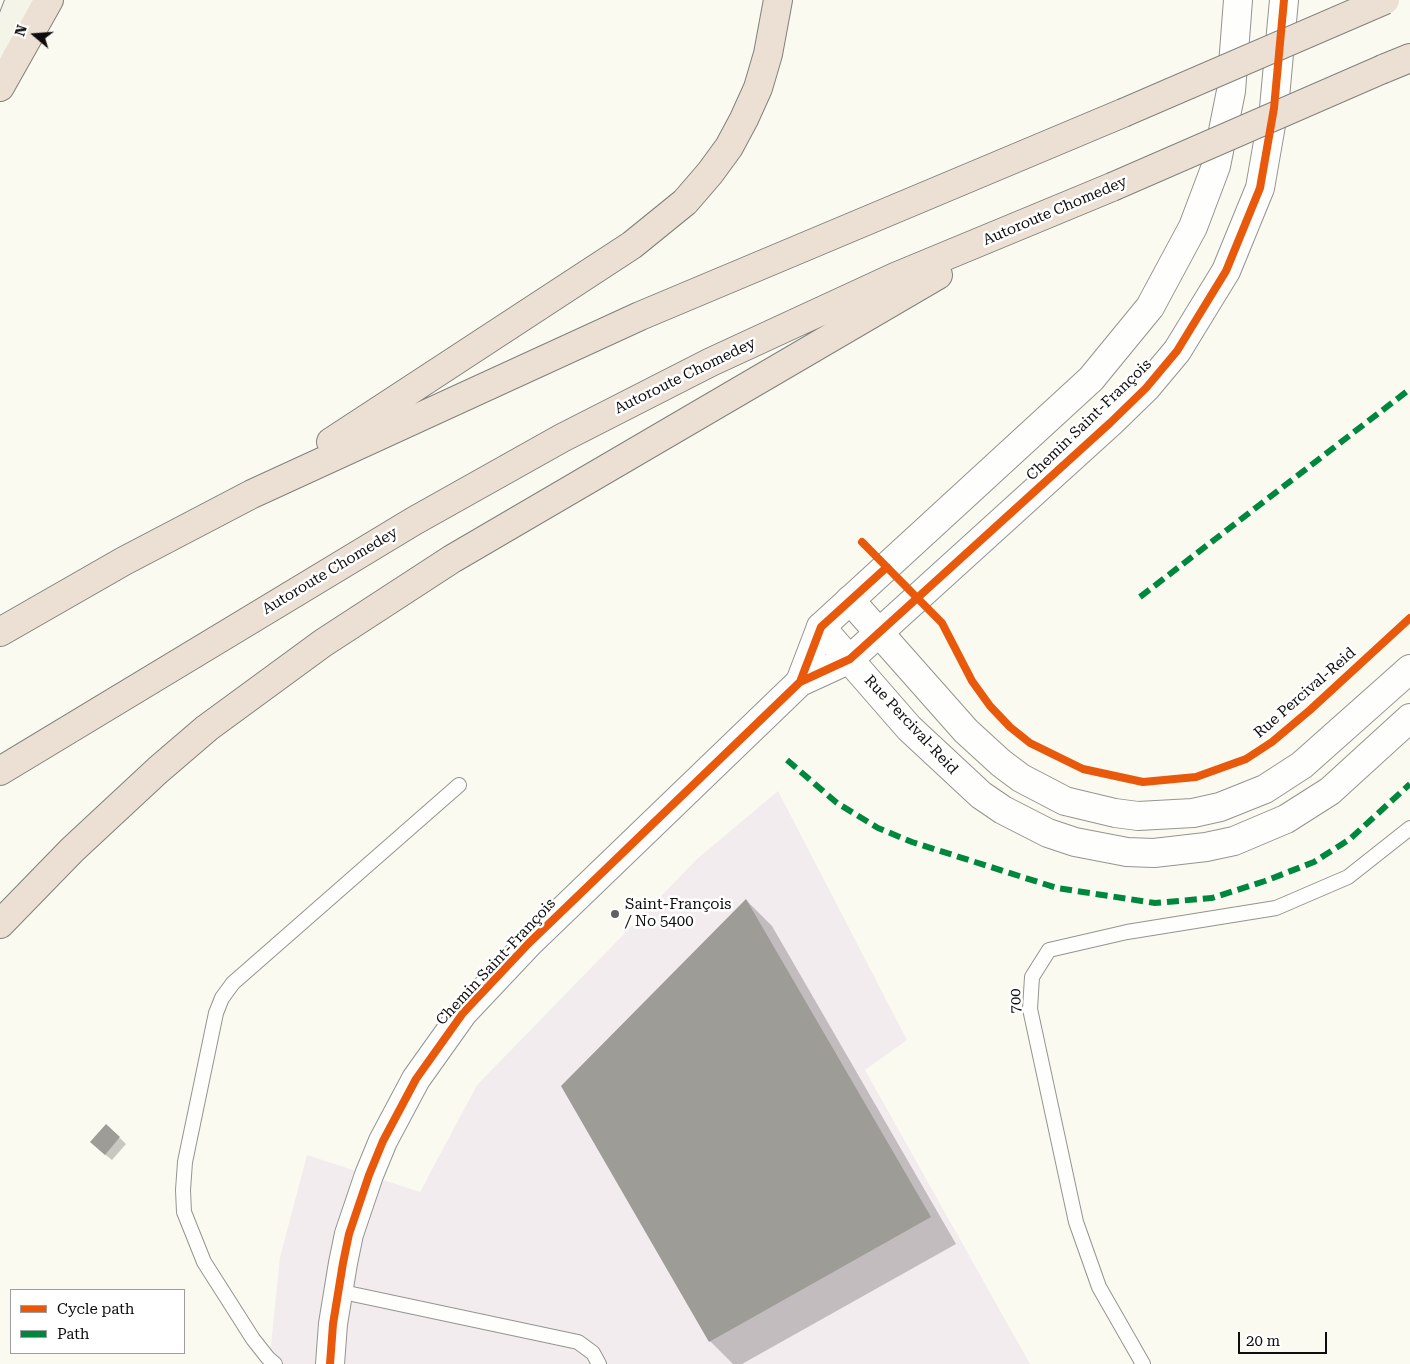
<!DOCTYPE html>
<html>
<head>
<meta charset="utf-8">
<style>
	body { margin:0 }
	#map { position:relative; width:1410px; height:1364px; overflow:hidden; background:#fbfaf1; font-family:"Roboto Serif",serif }
	canvas { display:block }
	.legend { position:absolute; left:10px; top:1289px; width:175px; height:65px; box-sizing:border-box; background:#fff; border:1px solid #9e9e9e; margin:0; padding:6px 9px; list-style:none; font-size:15px; color:#0d0d0d }
	.legend li { display:flex; align-items:center; gap:10px; height:25px }
	.legend b { width:25px; border:1px solid #9e9e9e }
	.north { position:absolute; left:10px; top:10px; width:50px; height:50px; -webkit-text-stroke:4px #fff; paint-order:stroke; rotate:288deg; font-size:14px; font-weight:700; line-height:20px; text-align:center; color:#0d0d0d }
	.north::after { content:''; display:block; margin:auto; width:18px; height:22px; background:#0d0d0d; clip-path:polygon(50% 0,100% 100%,50% 72%,0 100%) }
	.scale { position:absolute; left:1238px; top:1332px; width:89px; height:22px; box-sizing:border-box; border:2px solid #0d0d0d; border-top:0; padding-left:6px; font-size:15px; line-height:18px; white-space:nowrap; color:#0d0d0d; -webkit-text-stroke:4px #fff; paint-order:stroke }
</style>
</head>
<body>
<div id="map">
<canvas width="1410" height="1364"></canvas>
<ul class="legend">
<li><b style="height:6px;background:#e8590c"></b>Cycle path</li>
<li><b style="height:6px;background:#00873e"></b>Path</li>
</ul>
<div class="north">N</div>
<div class="scale">20 m</div>
</div>
<script>
const g = document.querySelector('canvas').getContext('2d');
g.lineJoin = 'round';
function fill(path, color) { g.fillStyle = color; g.fill(path, 'evenodd'); }
const poly = rows => new Path2D(rows.map(r => 'M' + r).join(''));
function stroke(path, color, width, dash) { g.strokeStyle = color; g.lineWidth = width; g.lineCap = dash ? 'butt' : 'round'; g.setLineDash(dash || []); g.stroke(path); }
function label(font, color, halo, rows, align = 'center') {
  g.font = font + ' "Roboto Serif",serif'; g.lineWidth = 5; g.setLineDash([]); g.textBaseline = 'middle'; g.strokeStyle = halo; g.fillStyle = color; for (const [text, x, y, turn = 0] of rows) {
    g.save(); g.translate(x, y); g.rotate((+turn || 0) * Math.PI / 180); g.textAlign = isNaN(turn) ? turn : align; if (halo) g.strokeText(text, 0, 0); g.fillText(text, 0, 0); g.restore();
  }
}
fill(poly([
	[778,791,907,1040,865,1070,1030,1364,269,1364,280,1257,307,1155,420,1192,477,1085,697,859]
]), '#f3ecef');
fill(poly([
	[746,900,772,926,956,1244,742,1364,733,1364,710,1341],
	[120,1138,126,1144,112,1160,98,1149]
]), '#0003');
fill(poly([
	[746,899,931,1217,709,1342,561,1086],
	[106,1124,120,1137,105,1155,90,1142]
]), '#9e9c97');
const service = poly([
	[338,1291,578,1342,593,1353,599,1364],
	[275,1364,268,1358,253,1339,204,1262,184,1212,183,1190,185,1162,216,1013,222,998,233,983,459,785],
	[1143,1364,1099,1287,1076,1222,1030,1009,1032,977,1049,950,1127,932,1276,908,1348,877,1410,828]
]);
const minor = poly([
	[850,600,966,731,1001,763,1021,778,1065,801,1115,813,1138,816,1193,813,1220,807,1265,789,1302,765,1410,669],
	[821,627,909,728,981,795,1003,810,1048,833,1075,842,1127,852,1154,853,1206,847,1234,841,1286,819,1330,791,1410,718]
]);
const tertiary = poly([
	[800,682,821,627,1091,379,1150,307,1193,227,1216,166,1231,91,1238,0],
	[330,1364,333,1324,343,1263,349,1234,369,1175,383,1141,416,1079,463,1013,529,943,800,682,850,659,1110,423,1146,388,1177,351,1226,271,1260,188,1274,108,1284,0]
]);
const secondary = poly([
	[0,51,20,0]
]);
const motorway = poly([
	[1383,69,1410,58],
	[0,87,49,0],
	[331,442,632,245,685,202,710,173,729,147,744,119,758,88,768,54,778,0],
	[0,632,124,561,252,494,640,316,1123,113],
	[0,771,414,521,562,438,711,362,895,277,1112,187],
	[0,924,72,850,158,770,207,728,323,643,452,559,938,275]
]);
stroke(service, '#949490', 16);
stroke(minor, '#949490', 30);
stroke(tertiary, '#949490', 30);
stroke(secondary, '#8b8a86', 30);
stroke(motorway, '#81817d', 30);
stroke(service, '#fefefd', 14);
stroke(minor, '#fefefd', 28);
stroke(tertiary, '#fefefd', 28);
stroke(secondary, '#f5f4e8', 28);
stroke(motorway, '#ebe0d3', 28);
const motorwayBridge = poly([
	[1123,113,1385,0],
	[1112,187,1383,69]
]);
stroke(motorwayBridge, '#81817d', 30, []);
stroke(motorwayBridge, '#ebe0d3', 28);
stroke(poly([
	[1140,597,1410,389],
	[787,760,837,803,878,828,912,842,1057,888,1155,903,1212,898,1265,881,1314,862,1350,839,1410,784]
]), '#00873e', 6, [12, 6]);
stroke(poly([
	[862,542,942,623,972,681,990,706,1010,727,1030,743,1083,769,1143,782,1196,777,1246,759,1272,742,1310,710,1410,618],
	[800,682,821,627,887,567],
	[330,1364,333,1324,343,1263,349,1234,369,1175,383,1141,416,1079,463,1013,529,943,800,682,850,659,1110,423,1146,388,1177,351,1226,271,1260,188,1274,108,1284,0]
]), '#e8590c', 8);
for (const [x, y, r, color] of [
	[615,914,5,"#60605d"]
]) { const dot = new Path2D(); dot.arc(x, y, r, 0, 2 * Math.PI); g.fillStyle = color; g.fill(dot); stroke(dot, '#fff', 2); }
label('15px', '#0d0d0d', '#fff', [
	["Autoroute Chomedey",1055,211,-23],
	["Autoroute Chomedey",685,376,-26],
	["Chemin Saint-François",1089,420,-44],
	["Autoroute Chomedey",330,571,-31],
	["Rue Percival-Reid",1305,693,-41],
	["Rue Percival-Reid",911,725,47],
	["Chemin Saint-François",496,962,-47],
	["700",1016,1001,-91]
]);
label('15px', '#0d0d0d', '#fff', [
	["Saint-François",625,905],
	["/ No 5400",625,922]
], 'left');
</script>
</body>
</html>
